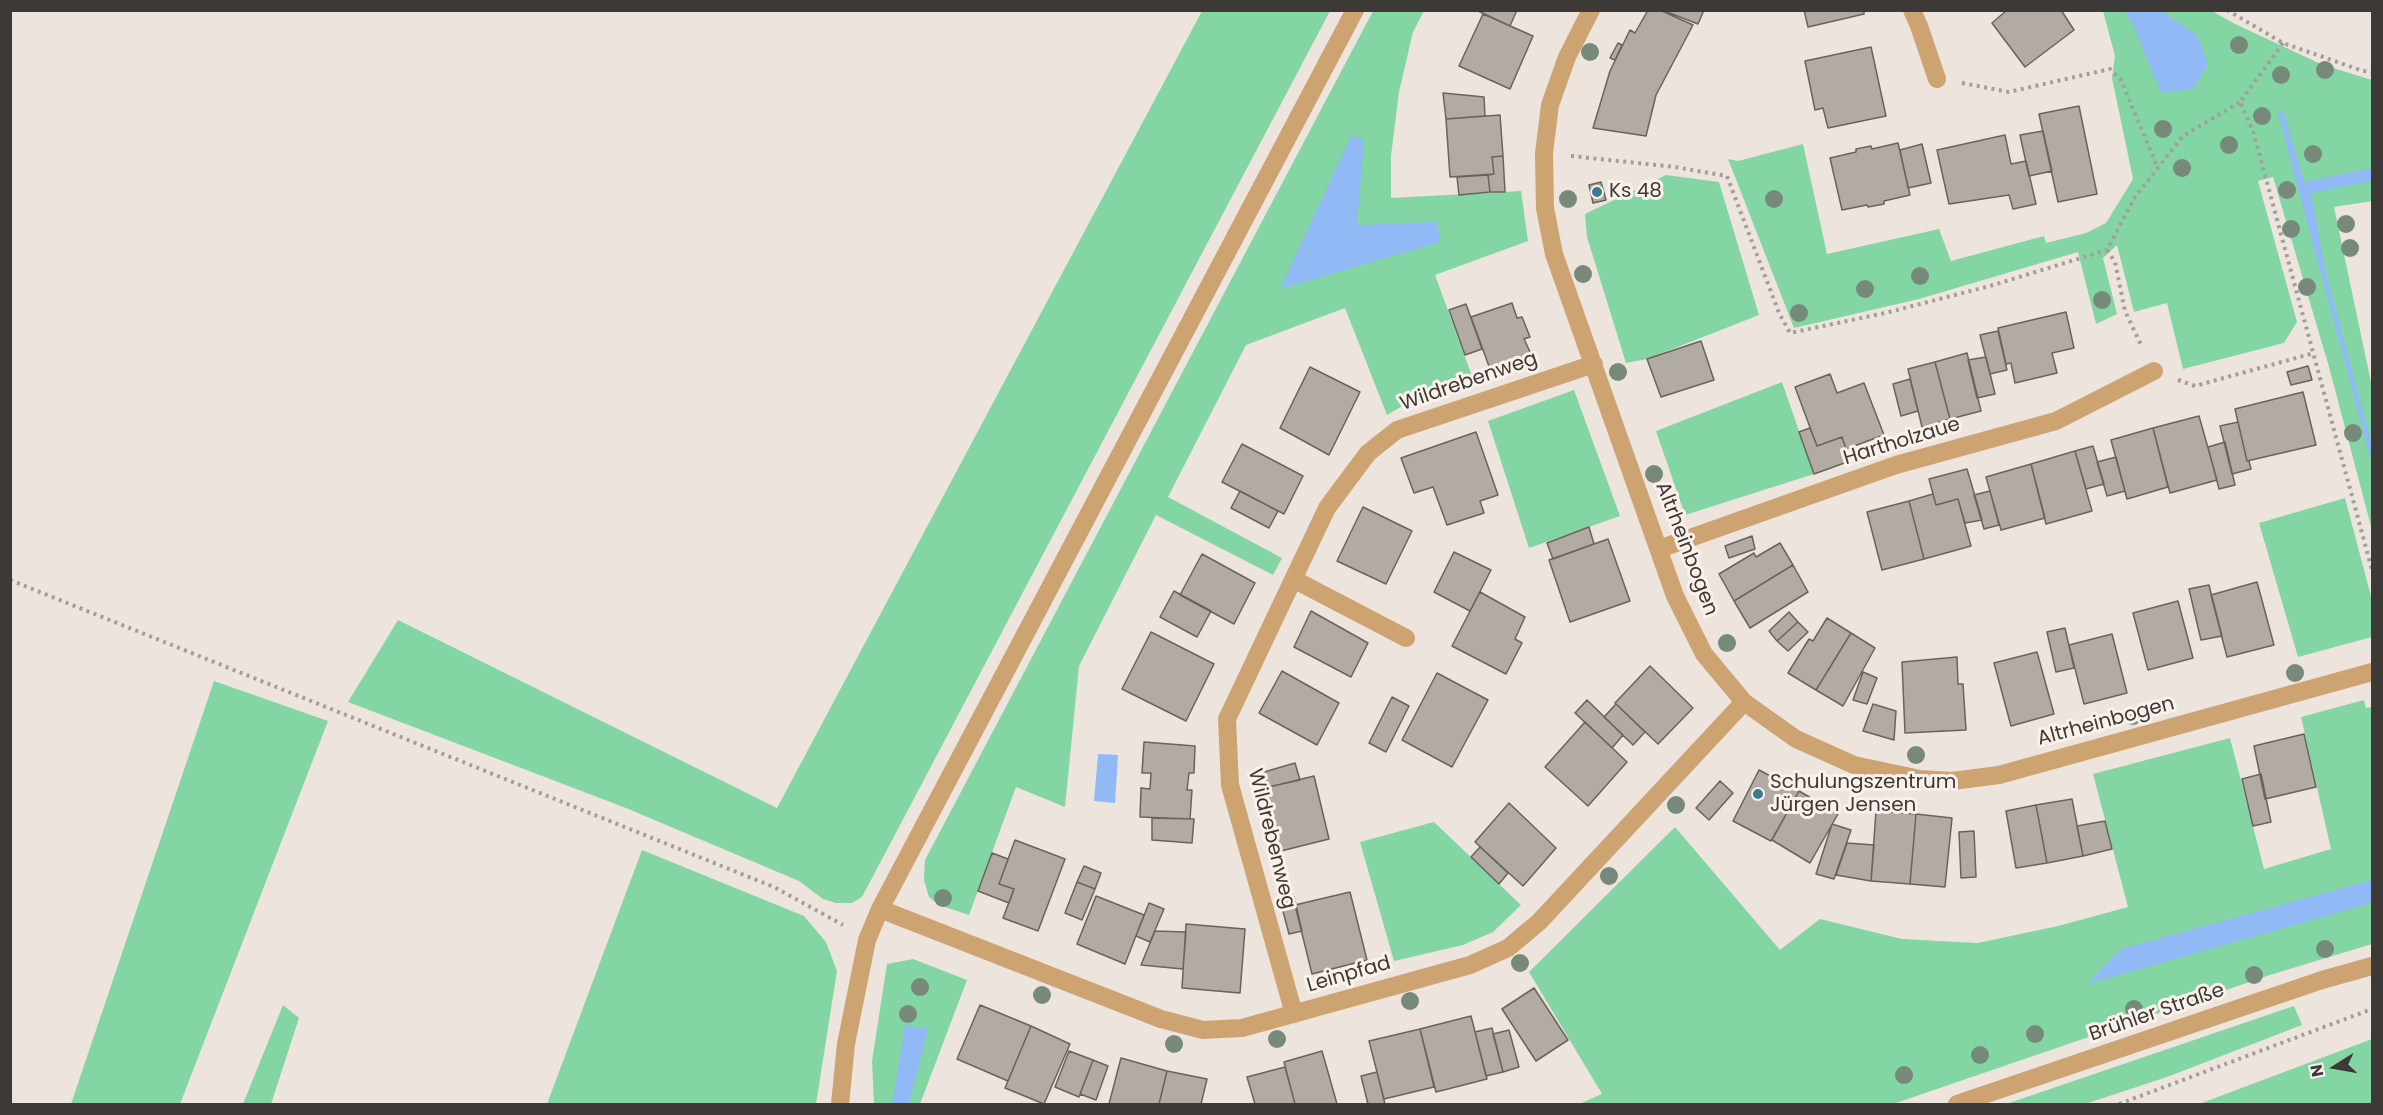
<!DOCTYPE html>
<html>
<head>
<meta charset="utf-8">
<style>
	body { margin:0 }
	#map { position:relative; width:2383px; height:1115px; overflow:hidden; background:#ede4de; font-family:Poppins,sans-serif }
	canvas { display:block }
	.frame { position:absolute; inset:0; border:12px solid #3c3937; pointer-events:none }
	.north { position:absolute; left:2305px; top:1037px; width:60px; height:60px; -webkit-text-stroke:4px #faf1eb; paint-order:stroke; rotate:259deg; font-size:16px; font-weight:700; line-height:24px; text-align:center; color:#3c3937 }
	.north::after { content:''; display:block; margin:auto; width:21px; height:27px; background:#3c3937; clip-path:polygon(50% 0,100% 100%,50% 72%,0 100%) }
</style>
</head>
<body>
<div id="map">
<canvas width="2383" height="1115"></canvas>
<div class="frame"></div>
<div class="north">N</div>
</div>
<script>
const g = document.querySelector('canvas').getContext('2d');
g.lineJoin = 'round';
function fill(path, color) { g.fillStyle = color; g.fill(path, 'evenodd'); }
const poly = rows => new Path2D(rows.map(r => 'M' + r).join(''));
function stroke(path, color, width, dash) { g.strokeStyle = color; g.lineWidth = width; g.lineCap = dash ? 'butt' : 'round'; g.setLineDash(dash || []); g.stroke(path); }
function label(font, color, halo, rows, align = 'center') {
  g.font = font + ' Poppins,sans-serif'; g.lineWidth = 6; g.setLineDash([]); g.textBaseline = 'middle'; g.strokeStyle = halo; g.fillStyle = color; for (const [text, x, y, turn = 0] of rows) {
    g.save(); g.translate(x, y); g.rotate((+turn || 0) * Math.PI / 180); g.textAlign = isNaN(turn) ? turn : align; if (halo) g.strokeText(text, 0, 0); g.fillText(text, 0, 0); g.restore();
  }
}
fill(poly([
	[1202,11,1330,11,862,897,852,903,836,903,823,899,799,881,626,808,348,702,398,620,777,808],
	[1373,11,1424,11,1413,32,1399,92,1391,156,1391,198,1521,191,1528,241,1435,275,1473,379,1423,394,1387,415,1345,308,1246,345,1168,497,1282,558,1273,575,1156,515,1079,666,1065,807,1016,787,969,915,939,905,929,897,924,880,925,860],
	[2103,11,2212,11,2235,24,2323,65,2372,80,2372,201,2334,207,2372,387,2372,530,2329,367,2273,177,2258,181,2297,322,2284,343,2183,369,2167,303,2134,312,2117,245,2103,258,2117,314,2096,324,2078,252,1919,299,1794,328,1728,159,1738,161,1803,144,1827,254,1939,229,1951,261,2044,236,2046,243,2086,233,2106,223,2133,179,2112,78,2115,56],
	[1666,175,1719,182,1759,315,1647,359,1626,363,1587,237,1585,214],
	[1782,382,1814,474,1685,515,1656,431],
	[1574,390,1620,516,1529,548,1488,421],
	[2345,498,2372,600,2372,637,2298,657,2259,523],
	[214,681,328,721,180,1104,71,1104],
	[2364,700,2366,708,2372,707,2372,944,2270,975,1893,1104,1579,1104,1602,1094,1529,972,1675,827,1780,950,1820,919,1902,939,1978,943,2058,926,2128,907,2093,774,2230,738,2264,869,2331,849,2301,717],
	[1434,822,1521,905,1493,932,1463,945,1394,961,1360,842],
	[642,850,804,916,826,942,837,971,816,1104,547,1104],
	[913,959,967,980,920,1104,874,1104,872,1061,887,964],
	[283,1005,299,1018,271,1104,243,1104],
	[2294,1006,2302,1025,2167,1077,2085,1104,2006,1104],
	[2372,1039,2372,1104,2199,1104]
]), '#84d5a4');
fill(poly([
	[2124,11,2161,11,2196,34,2208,64,2193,89,2161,93,2132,23],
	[2283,110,2304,182,2372,168,2372,181,2311,193,2325,269,2372,445,2372,464,2278,114],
	[1351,136,1364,140,1357,225,1437,222,1440,242,1280,289],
	[1098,754,1118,755,1115,803,1094,801],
	[2372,880,2372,903,2087,984,2121,949],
	[905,1025,928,1029,909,1104,892,1104]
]), '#90b9f6');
const building = poly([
	[1476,10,1517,10,1510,26,1476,10],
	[1648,10,1662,11,1693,25,1656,95,1646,136,1593,128,1610,71,1630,30,1635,33,1648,10],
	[1662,10,1704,10,1698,24,1662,10],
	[1804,10,1864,10,1864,14,1808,27,1804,10],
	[2007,10,2061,10,2074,30,2025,67,1992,23,2007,10],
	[1483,14,1533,36,1510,89,1459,66,1483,14],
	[1618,43,1622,45,1615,60,1610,58,1618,43],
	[1871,47,1886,116,1828,128,1823,108,1815,110,1805,61,1871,47],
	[1443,93,1484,97,1485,116,1446,119,1443,93],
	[2079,106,2097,194,2058,202,2039,114,2079,106],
	[1500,115,1503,156,1492,157,1494,174,1450,177,1446,119,1500,115],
	[2043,131,2052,171,2029,176,2020,135,2043,131],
	[2005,135,2011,164,2026,161,2036,204,2013,209,2009,195,1949,204,1937,150,2005,135],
	[1898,143,1910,195,1884,201,1884,204,1868,207,1867,205,1842,210,1830,158,1856,152,1856,149,1871,146,1872,149,1898,143],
	[1922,144,1931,183,1908,188,1900,150,1922,144],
	[1503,156,1505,192,1490,192,1488,175,1494,174,1492,157,1503,156],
	[1488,175,1490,192,1459,195,1457,177,1488,175],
	[1601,182,1606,200,1593,203,1589,185,1601,182],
	[1512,303,1517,318,1522,317,1530,337,1524,339,1531,354,1490,369,1471,317,1512,303],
	[1466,304,1482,349,1465,355,1449,310,1466,304],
	[2066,312,2074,348,2052,353,2057,373,2015,383,2011,363,2006,364,1998,328,2066,312],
	[1998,331,2007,370,1990,374,1980,335,1998,331],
	[1701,341,1714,380,1661,397,1647,359,1701,341],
	[1967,353,1981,411,1950,419,1935,362,1967,353],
	[1986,357,1995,394,1977,398,1968,360,1986,357],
	[1935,362,1950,419,1922,427,1908,369,1935,362],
	[2308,366,2312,380,2291,385,2287,372,2308,366],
	[1310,367,1360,392,1329,455,1280,428,1310,367],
	[1830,374,1837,393,1864,383,1884,435,1846,449,1842,437,1817,446,1795,387,1830,374],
	[1910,379,1918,411,1901,416,1893,384,1910,379],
	[2303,392,2316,445,2247,461,2235,409,2303,392],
	[2199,416,2217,480,2170,493,2153,428,2199,416],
	[2238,422,2247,461,2249,461,2251,469,2232,474,2220,426,2238,422],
	[1810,428,1817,446,1842,437,1850,461,1814,474,1799,432,1810,428],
	[2153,428,2168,487,2127,499,2111,440,2153,428],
	[1476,432,1498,495,1480,501,1484,513,1447,525,1433,487,1414,493,1401,458,1476,432],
	[2225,442,2235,485,2219,489,2208,447,2225,442],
	[1242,444,1303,476,1284,514,1222,482,1242,444],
	[2093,446,2104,484,2086,489,2075,451,2093,446],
	[2075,451,2092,511,2046,524,2031,464,2075,451],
	[2116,457,2125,491,2107,496,2097,462,2116,457],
	[2031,464,2045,518,2001,530,1986,477,2031,464],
	[1967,469,1982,520,1965,523,1958,499,1936,505,1929,479,1967,469],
	[1240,491,1278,511,1269,528,1231,508,1240,491],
	[1990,491,1999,525,1984,529,1974,495,1990,491],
	[1933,494,1936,505,1958,499,1971,546,1924,559,1909,501,1933,494],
	[1909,501,1924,559,1882,570,1867,512,1909,501],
	[1363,507,1412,531,1386,584,1337,561,1363,507],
	[1589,527,1594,544,1553,559,1547,543,1589,527],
	[1752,536,1755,549,1729,558,1725,546,1752,536],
	[1608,539,1630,601,1570,622,1549,560,1608,539],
	[1780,543,1793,565,1734,601,1719,574,1754,553,1756,557,1780,543],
	[1454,552,1491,570,1470,611,1434,592,1454,552],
	[1202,554,1255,583,1234,624,1180,595,1202,554],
	[1793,565,1808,592,1750,628,1734,601,1793,565],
	[2257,582,2274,645,2227,657,2211,595,2257,582],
	[2209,585,2222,636,2201,640,2189,589,2209,585],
	[1174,591,1211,611,1197,637,1160,617,1174,591],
	[1480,592,1525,617,1515,639,1522,643,1506,674,1452,646,1480,592],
	[2178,601,2193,658,2148,670,2133,613,2178,601],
	[1311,611,1368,643,1351,677,1294,647,1311,611],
	[1789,612,1798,622,1777,641,1769,631,1789,612],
	[1827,618,1851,633,1816,690,1788,673,1809,639,1813,641,1827,618],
	[1798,622,1808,632,1788,651,1777,641,1798,622],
	[2065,628,2074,668,2056,672,2047,632,2065,628],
	[1151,632,1214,664,1186,721,1122,689,1151,632],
	[1851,633,1875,648,1843,706,1816,690,1851,633],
	[2112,634,2127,693,2084,704,2069,645,2112,634],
	[2037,652,2054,714,2011,726,1994,663,2037,652],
	[1957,657,1958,684,1963,684,1966,730,1905,733,1902,662,1957,657],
	[1650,666,1693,708,1658,744,1615,703,1650,666],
	[1282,671,1339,703,1317,745,1259,713,1282,671],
	[1863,672,1877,678,1867,704,1853,700,1863,672],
	[1437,673,1488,700,1452,767,1402,740,1437,673],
	[1392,697,1409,706,1386,752,1369,743,1392,697],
	[1587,700,1623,735,1612,748,1575,713,1587,700],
	[1616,704,1645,732,1633,745,1604,717,1616,704],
	[1873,704,1896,711,1894,740,1863,731,1873,704],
	[1585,722,1627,762,1588,806,1545,767,1585,722],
	[2304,734,2316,787,2265,799,2254,746,2304,734],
	[1144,742,1195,746,1194,773,1189,773,1187,790,1192,790,1190,819,1140,817,1141,788,1150,789,1151,773,1142,773,1144,742],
	[1295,763,1300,780,1268,787,1264,772,1295,763],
	[1759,770,1799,791,1771,841,1733,821,1759,770],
	[2261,774,2271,822,2253,826,2242,779,2261,774],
	[1314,776,1329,839,1277,852,1261,789,1314,776],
	[1720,781,1733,793,1709,820,1696,808,1720,781],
	[1799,791,1838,814,1810,863,1772,840,1799,791],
	[2072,799,2083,856,2047,863,2036,805,2072,799],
	[1509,803,1556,848,1523,886,1475,842,1509,803],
	[2036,805,2047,863,2016,868,2006,811,2036,805],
	[1876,811,1916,814,1910,884,1871,881,1876,811],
	[1916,814,1952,818,1945,887,1910,884,1916,814],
	[1152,818,1194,819,1192,843,1152,840,1152,818],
	[2105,821,2112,849,2083,856,2077,826,2105,821],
	[1832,824,1851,830,1834,879,1816,874,1832,824],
	[1974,831,1976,877,1961,878,1959,832,1974,831],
	[1015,840,1065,859,1038,931,1003,918,1014,889,999,884,1015,840],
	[1847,843,1874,845,1871,881,1836,875,1847,843],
	[1480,847,1508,873,1499,884,1471,857,1480,847],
	[992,853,1008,859,999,884,1014,889,1009,903,978,891,992,853],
	[1084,866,1101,873,1095,889,1077,882,1084,866],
	[1077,882,1095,889,1082,920,1065,913,1077,882],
	[1350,892,1367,960,1312,974,1295,905,1350,892],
	[1096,896,1144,915,1125,964,1077,944,1096,896],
	[1294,897,1302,931,1289,934,1280,900,1294,897],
	[1149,903,1164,909,1150,942,1136,936,1149,903],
	[1186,924,1245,929,1240,993,1182,988,1186,924],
	[1155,931,1186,932,1183,969,1141,965,1155,931],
	[1534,988,1568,1040,1536,1061,1502,1009,1534,988],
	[980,1005,1031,1026,1008,1081,957,1059,980,1005],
	[1471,1016,1487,1079,1436,1092,1420,1029,1471,1016],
	[1031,1026,1070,1044,1044,1104,1005,1088,1031,1026],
	[1492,1028,1503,1072,1486,1076,1475,1032,1492,1028],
	[1420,1029,1434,1087,1384,1099,1369,1041,1420,1029],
	[1509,1030,1519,1067,1503,1072,1493,1034,1509,1030],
	[1069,1051,1093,1060,1079,1097,1055,1087,1069,1051],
	[1322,1051,1337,1104,1295,1104,1284,1062,1322,1051],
	[1121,1058,1167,1071,1159,1104,1109,1104,1121,1058],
	[1093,1060,1108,1066,1096,1100,1080,1094,1093,1060],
	[1285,1067,1295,1104,1255,1104,1247,1077,1285,1067],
	[1167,1071,1207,1079,1201,1104,1159,1104,1167,1071],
	[1377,1072,1385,1104,1368,1104,1361,1076,1377,1072]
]);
fill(building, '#b2aba4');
stroke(building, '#69635d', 1.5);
stroke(poly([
	[2227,10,2283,43,2363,71,2372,72],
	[2283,43,2240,102,2253,131,2372,570],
	[1962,83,2009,92,2110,69,2121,80,2157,166],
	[1571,156,1675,167,1727,176,1779,313,1790,333,1885,313,1990,286,2107,250,2135,197,2183,136,2240,102],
	[2107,250,2115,262,2125,311,2142,347],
	[2178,380,2195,386,2314,353],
	[10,580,774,887,843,925],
	[2119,1104,2372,1009]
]), '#a49d99', 4, [3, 4.5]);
stroke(poly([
	[1591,10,1567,57,1550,105,1544,153,1545,208,1554,254,1675,596,1704,654,1744,702,1796,739,1854,765,1920,779,1952,781,1999,775,2372,672],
	[1912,10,1919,26,1937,79],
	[1659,549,1896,465,2056,421,2154,371],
	[1295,580,1406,638],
	[880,909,1161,1019,1203,1030,1242,1028,1470,965,1508,948,1539,922,1744,702],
	[1294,1014,1230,785,1227,719,1327,508,1368,453,1397,430,1594,364],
	[840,1104,846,1044,867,940,880,909,1355,10],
	[1957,1104,2322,980,2372,966]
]), '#cea372', 18);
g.fillStyle = '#77897a';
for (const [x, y] of [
	[2239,45],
	[1590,52],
	[2325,70],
	[2281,75],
	[2262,116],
	[2163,129],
	[2229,145],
	[2313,154],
	[2182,168],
	[2287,190],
	[1568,199],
	[1774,199],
	[2346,224],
	[2291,229],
	[2350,248],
	[1583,274],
	[1920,276],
	[2307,287],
	[1865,289],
	[2102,300],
	[1799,313],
	[1618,372],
	[2353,433],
	[1654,474],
	[1727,643],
	[2295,673],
	[2133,716],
	[1916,755],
	[1676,805],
	[1609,876],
	[943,898],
	[2325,949],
	[1520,963],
	[2254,975],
	[920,987],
	[1042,995],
	[1410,1001],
	[2134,1009],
	[908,1014],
	[2035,1034],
	[1277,1039],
	[1174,1044],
	[1980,1055],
	[1904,1075]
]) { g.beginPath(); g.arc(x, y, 9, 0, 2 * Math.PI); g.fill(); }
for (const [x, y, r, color] of [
	[1597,192,6,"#3e7891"],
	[1758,794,6,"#3e7891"]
]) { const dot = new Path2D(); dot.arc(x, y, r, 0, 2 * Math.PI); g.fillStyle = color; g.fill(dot); stroke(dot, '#faf1eb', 2); }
label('20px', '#3c3937', '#faf1eb', [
	["Ks 48",1609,192],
	["Schulungszentrum",1770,783],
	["Jürgen Jensen",1770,806]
], 'left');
label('20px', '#3c3937', '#faf1eb', [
	["Wildrebenweg",1469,382,-19],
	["Hartholzaue",1902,442,-17],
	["Altrheinbogen",1686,549,69],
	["Altrheinbogen",2106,722,-15],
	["Wildrebenweg",1271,839,76],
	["Leinpfad",1349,975,-16],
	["Brühler Straße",2157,1013,-19]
]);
</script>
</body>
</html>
